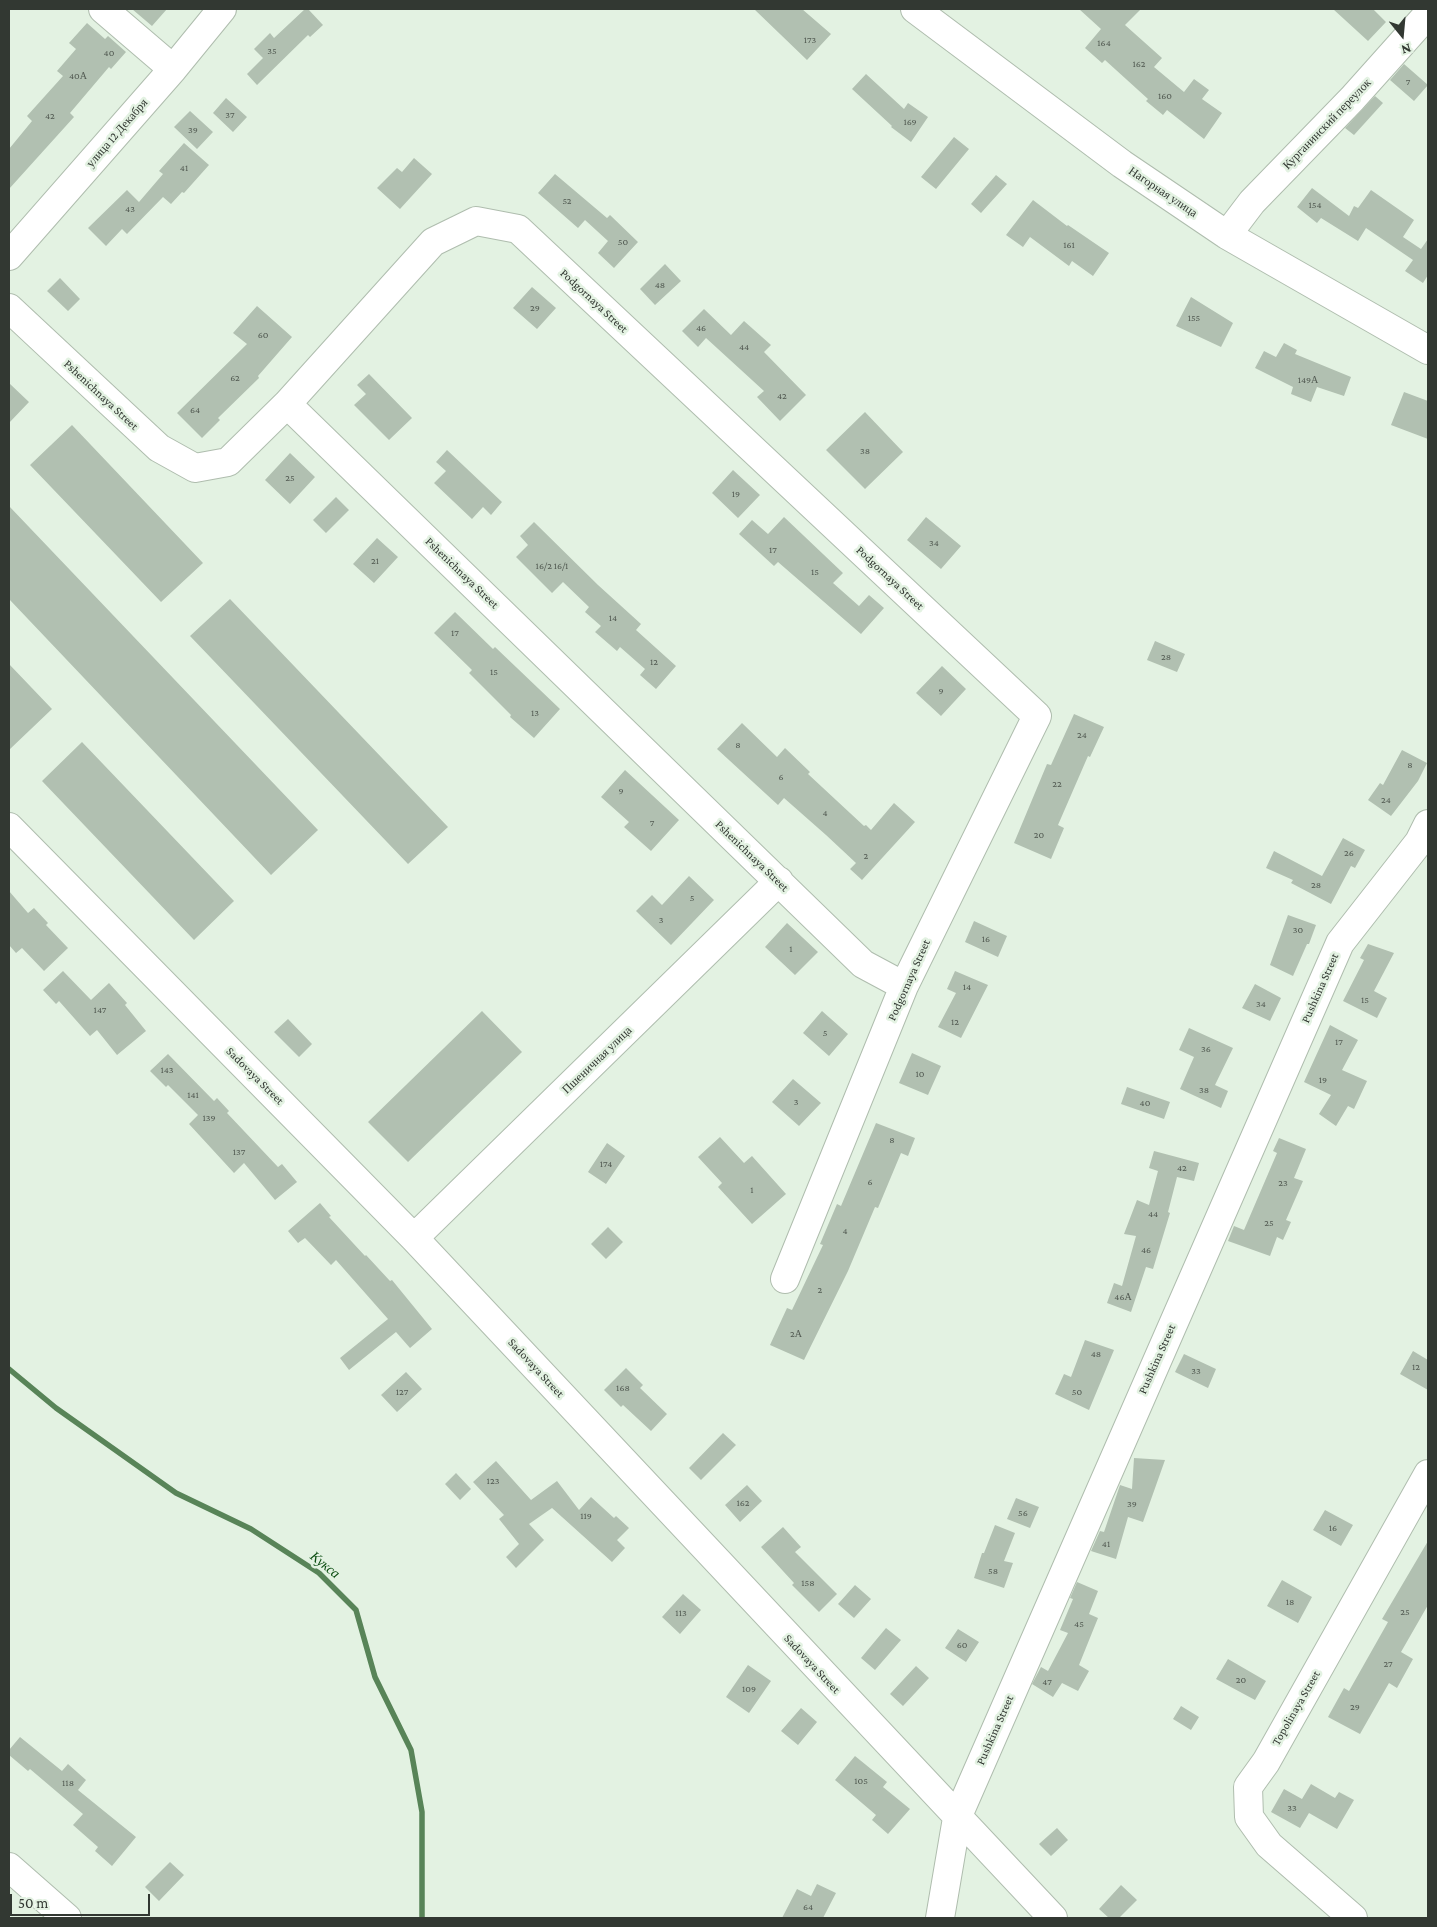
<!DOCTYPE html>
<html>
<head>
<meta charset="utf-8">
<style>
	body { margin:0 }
	#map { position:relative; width:1437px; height:1927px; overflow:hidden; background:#e3f2e2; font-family:"Crimson Pro",serif }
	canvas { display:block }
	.frame { position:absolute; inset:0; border:10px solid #323832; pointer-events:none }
	.north { position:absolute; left:1377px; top:10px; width:50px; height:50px; -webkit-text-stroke:4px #e3f2e2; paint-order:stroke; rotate:163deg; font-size:14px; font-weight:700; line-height:20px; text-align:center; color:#323832 }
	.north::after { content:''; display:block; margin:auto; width:18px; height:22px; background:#323832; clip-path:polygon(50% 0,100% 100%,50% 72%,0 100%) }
	.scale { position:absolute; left:10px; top:1894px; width:140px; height:22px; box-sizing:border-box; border:2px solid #323832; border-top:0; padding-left:6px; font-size:15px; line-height:18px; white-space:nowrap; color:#323832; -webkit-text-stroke:4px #e3f2e2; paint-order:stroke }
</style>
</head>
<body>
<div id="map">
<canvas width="1437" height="1927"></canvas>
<div class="frame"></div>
<div class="north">N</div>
<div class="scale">50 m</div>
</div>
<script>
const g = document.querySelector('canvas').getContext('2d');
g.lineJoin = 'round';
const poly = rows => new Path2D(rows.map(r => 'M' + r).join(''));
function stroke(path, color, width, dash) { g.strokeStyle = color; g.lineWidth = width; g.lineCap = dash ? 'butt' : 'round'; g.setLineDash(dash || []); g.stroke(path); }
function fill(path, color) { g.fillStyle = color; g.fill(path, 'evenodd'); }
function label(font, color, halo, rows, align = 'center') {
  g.font = font + ' "Crimson Pro",serif'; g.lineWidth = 5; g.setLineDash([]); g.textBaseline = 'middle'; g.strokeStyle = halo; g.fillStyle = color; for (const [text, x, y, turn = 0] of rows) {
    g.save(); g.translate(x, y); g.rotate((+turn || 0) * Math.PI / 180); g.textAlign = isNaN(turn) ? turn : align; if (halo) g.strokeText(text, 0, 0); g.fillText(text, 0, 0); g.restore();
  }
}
stroke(poly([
	[9,1369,56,1408,176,1493,251,1529,319,1573,356,1610,375,1677,411,1750,422,1812,422,1918]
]), '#588458', 5.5);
fill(poly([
	[132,9,167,9,152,26],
	[305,9,308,9,323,25,310,37,308,35,257,85,247,74,263,58,254,49,270,33,274,38],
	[754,9,802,9,831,34,807,60],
	[1079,9,1141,9,1125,25,1162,58,1154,67,1184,92,1194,79,1209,90,1202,99,1222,113,1204,139,1167,110,1163,115,1146,101,1148,99,1105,60,1102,63,1085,48,1101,29],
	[1333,9,1373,9,1386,22,1368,41],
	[87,23,105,39,108,36,126,52,111,69,109,67,70,113,74,117,9,189,9,149,32,121,27,116,63,76,57,71,76,49,69,43],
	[1404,64,1428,85,1414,101,1390,80],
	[866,74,904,109,908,103,928,117,911,142,891,127,892,126,852,89],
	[1375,96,1383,103,1354,135,1345,128],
	[226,98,247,117,233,132,213,113],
	[190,111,213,132,197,149,174,127],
	[954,137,969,149,936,189,921,177],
	[184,143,209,165,184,193,182,192,171,204,163,197,127,234,122,229,106,246,88,228,127,190,139,202,163,174,159,171],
	[414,158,432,174,400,209,377,188,397,168,402,172],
	[555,174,607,218,610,215,638,242,614,268,598,253,608,241,585,220,578,228,538,193],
	[996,175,1007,184,981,213,971,204],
	[1312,188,1349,216,1354,206,1358,208,1371,190,1414,220,1403,237,1421,249,1428,239,1428,275,1423,283,1405,271,1413,260,1366,228,1358,241,1321,218,1317,223,1297,207],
	[1033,200,1067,226,1068,225,1109,253,1093,276,1072,261,1069,266,1030,237,1023,247,1006,235],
	[665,264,681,281,655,305,640,289],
	[60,278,80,299,68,311,47,291],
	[532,287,556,308,537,329,513,308],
	[1191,297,1233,323,1221,347,1176,326],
	[257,306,292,337,258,376,259,378,218,418,220,420,202,438,177,413,247,344,233,333],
	[704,309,731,335,744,321,771,345,764,352,806,395,780,421,757,397,764,391,706,338,698,347,682,331],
	[1284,343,1297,350,1295,354,1351,377,1344,396,1317,387,1311,402,1291,394,1293,387,1255,368,1264,351,1276,357],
	[369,374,412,418,389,440,354,405,366,394,357,385],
	[9,383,29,402,9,423],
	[1404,392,1428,401,1428,439,1391,425],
	[865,412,903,452,865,489,826,450],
	[72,425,203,563,161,602,30,465],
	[447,450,502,502,491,515,483,507,472,519,434,483,446,471,436,462],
	[290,453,315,477,290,504,265,480],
	[733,470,760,495,738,518,712,493],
	[336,497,349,510,326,533,313,520],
	[9,506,318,830,271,875,9,599],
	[784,517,843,573,833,583,859,606,869,595,884,608,861,634,778,562,774,566,739,534,752,520,768,534],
	[926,517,961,546,941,569,907,540],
	[534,522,598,585,641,624,636,630,676,666,656,689,640,675,645,669,620,647,617,651,595,632,601,626,585,612,589,607,563,582,552,593,516,557,528,545,520,536],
	[377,538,398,557,374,583,353,564],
	[230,599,448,827,408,864,190,636],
	[455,612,493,649,495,647,560,709,534,738,510,717,511,715,469,673,472,670,434,633],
	[1155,641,1185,654,1177,672,1147,660],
	[9,664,52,709,9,750],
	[942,666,966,689,941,716,916,693],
	[1074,714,1104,727,1090,757,1088,756,1058,825,1064,828,1051,859,1014,843,1047,764,1051,765],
	[742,723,777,757,785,748,810,772,808,774,864,826,866,825,871,830,894,803,915,822,862,880,850,869,856,863,826,835,784,798,778,805,717,749],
	[82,742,234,901,194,940,42,781],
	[1402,750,1427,763,1418,781,1391,816,1368,800,1380,783,1383,785],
	[625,770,679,820,651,851,624,827,629,822,601,797],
	[1343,838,1365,850,1355,868,1351,866,1331,904,1291,883,1293,880,1266,868,1274,851,1322,876],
	[689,876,714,900,671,945,636,911,652,895,662,905],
	[9,891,28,913,34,908,48,923,46,925,68,948,44,971,22,948,16,953,9,945],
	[1288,915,1316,925,1309,944,1307,944,1293,976,1270,965],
	[974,921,1007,936,998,957,965,942],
	[787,923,818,952,795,975,765,947],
	[1368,944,1394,953,1374,991,1387,998,1377,1018,1343,1001,1364,960,1360,958],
	[63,971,91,1000,109,983,127,1003,125,1005,146,1031,117,1055,97,1030,90,1036,59,1001,56,1004,43,990],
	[955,971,988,985,961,1038,938,1027,956,993,947,989],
	[1255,984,1281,998,1270,1021,1242,1008],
	[482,1011,522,1052,408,1162,368,1122],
	[822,1011,848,1034,829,1056,803,1033],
	[288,1019,312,1044,299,1057,274,1032],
	[1330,1025,1358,1040,1342,1070,1367,1081,1354,1109,1348,1106,1336,1126,1319,1114,1331,1095,1304,1082],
	[1189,1028,1233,1048,1215,1085,1228,1091,1221,1108,1180,1089,1194,1057,1179,1050],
	[912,1053,941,1066,928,1095,899,1083],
	[168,1054,214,1101,217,1098,229,1111,227,1113,278,1167,282,1164,297,1182,275,1200,244,1163,234,1173,189,1124,198,1115,168,1085,166,1087,150,1071],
	[793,1079,821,1103,799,1126,772,1102],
	[1127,1087,1170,1102,1164,1119,1121,1104],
	[876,1123,915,1138,908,1156,901,1153,878,1208,875,1207,848,1271,804,1360,770,1345,787,1308,792,1310,823,1245,820,1244,837,1204,841,1206],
	[720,1137,744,1163,752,1156,786,1194,752,1224,718,1187,722,1183,698,1157],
	[1279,1138,1306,1149,1294,1178,1303,1181,1286,1220,1291,1222,1283,1240,1277,1237,1270,1256,1228,1241,1234,1226,1244,1230,1277,1153,1273,1151],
	[607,1143,625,1156,606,1184,588,1172],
	[1154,1151,1199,1163,1194,1181,1177,1177,1168,1212,1170,1213,1153,1269,1146,1267,1131,1312,1107,1303,1114,1283,1122,1286,1136,1236,1124,1234,1137,1200,1149,1205,1158,1171,1149,1168],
	[320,1203,331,1216,329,1217,365,1256,366,1255,390,1281,392,1280,432,1329,410,1348,396,1332,349,1370,340,1358,388,1319,336,1260,331,1265,305,1238,298,1243,288,1231],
	[608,1227,623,1242,606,1259,591,1244],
	[1085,1340,1114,1350,1089,1410,1055,1394,1064,1374,1071,1377],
	[1413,1351,1428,1360,1428,1390,1400,1374],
	[1184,1354,1216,1369,1208,1388,1175,1372],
	[626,1368,643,1385,640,1388,667,1414,651,1431,623,1405,621,1407,604,1390],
	[406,1372,422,1389,397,1412,381,1395],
	[723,1433,736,1445,701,1480,689,1468],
	[1134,1458,1165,1460,1143,1522,1128,1517,1116,1559,1091,1551,1100,1531,1104,1532,1120,1485,1132,1489],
	[496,1461,531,1500,557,1481,579,1510,591,1497,614,1518,616,1516,629,1528,617,1540,625,1548,612,1562,552,1508,529,1524,544,1540,516,1568,506,1557,519,1544,499,1519,504,1515,473,1482],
	[456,1473,471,1489,460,1500,445,1484],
	[747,1485,762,1501,740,1522,725,1505],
	[1016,1498,1039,1507,1030,1528,1007,1519],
	[1325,1510,1353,1525,1341,1546,1313,1530],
	[995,1525,1015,1533,1004,1561,1013,1563,1004,1588,974,1578,982,1553,984,1553],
	[783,1527,801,1547,795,1552,837,1594,819,1612,792,1585,794,1583,761,1547],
	[1428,1541,1428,1605,1401,1652,1413,1659,1397,1688,1389,1683,1360,1734,1328,1717,1344,1688,1349,1691,1388,1622,1382,1619],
	[1282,1580,1312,1597,1298,1623,1267,1606],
	[1077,1582,1098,1591,1089,1614,1098,1618,1079,1665,1089,1671,1078,1691,1062,1683,1053,1697,1032,1684,1041,1667,1048,1671,1068,1633,1060,1630,1073,1599,1070,1598],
	[855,1585,871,1599,854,1618,838,1604],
	[683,1594,701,1610,680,1634,662,1617],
	[886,1628,901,1640,875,1670,861,1658],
	[958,1629,979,1642,966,1662,945,1648],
	[1228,1659,1266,1681,1255,1700,1216,1679],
	[748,1665,771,1681,749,1713,726,1697],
	[916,1666,929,1678,903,1706,890,1694],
	[1181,1706,1199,1717,1191,1730,1173,1719],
	[801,1708,817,1722,798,1745,781,1731],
	[20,1737,62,1771,68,1764,86,1780,78,1790,136,1837,112,1866,95,1851,98,1847,73,1825,83,1814,30,1769,28,1771,9,1755,9,1750],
	[855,1756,887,1782,883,1787,910,1809,888,1834,872,1820,876,1815,835,1780],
	[1311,1784,1335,1798,1339,1792,1354,1800,1337,1829,1309,1813,1300,1828,1271,1812,1284,1789,1302,1799],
	[1057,1828,1068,1840,1051,1856,1039,1844],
	[170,1862,184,1875,159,1901,145,1887],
	[817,1884,836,1893,823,1918,782,1918,797,1889,811,1896],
	[1121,1885,1137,1900,1119,1918,1109,1918,1099,1909]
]), '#b1c0b1');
const minor = poly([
	[103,9,173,69],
	[915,9,1122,164,1227,235,1428,350],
	[1227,235,1252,202,1352,99,1428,14],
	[9,256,173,69,222,9],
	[9,308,159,448,195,468,228,462,287,404,863,964,904,986],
	[287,404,433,242,476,221,518,229,1037,716,904,986,785,1279],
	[9,827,414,1238,1053,1918],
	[414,1238,779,881],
	[9,1867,67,1918],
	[940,1918,957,1818,1340,943,1419,842,1428,824],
	[1353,1918,1269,1845,1249,1817,1248,1787,1266,1762,1428,1474]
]);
stroke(minor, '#afbdae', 30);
stroke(minor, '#fff', 28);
label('10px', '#525a52', null, [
	["173",810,40],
	["164",1104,43],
	["35",272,51],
	["40",109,53],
	["162",1139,64],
	["40А",78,76],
	["7",1408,82],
	["160",1165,96],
	["37",230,115],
	["42",50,116],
	["169",910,122],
	["39",193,130],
	["41",184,168],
	["52",567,201],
	["154",1315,205],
	["43",130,209],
	["50",623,242],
	["161",1069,245],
	["48",660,285],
	["29",535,308],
	["155",1194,318],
	["46",701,328],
	["60",263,335],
	["44",744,347],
	["62",235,378],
	["149А",1308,380],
	["42",782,396],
	["64",195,410],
	["38",865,451],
	["25",290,478],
	["19",736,494],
	["34",934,543],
	["17",773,550],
	["21",375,561],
	["16/2 16/1",552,566],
	["15",815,572],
	["14",613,618],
	["17",455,633],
	["28",1166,657],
	["12",654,662],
	["15",494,672],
	["9",941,691],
	["13",535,713],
	["24",1082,735],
	["8",738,745],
	["8",1410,765],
	["6",781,777],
	["22",1057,784],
	["9",621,791],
	["24",1386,800],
	["4",825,813],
	["7",652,823],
	["20",1039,835],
	["26",1349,853],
	["2",866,856],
	["28",1316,885],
	["5",692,898],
	["3",661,920],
	["30",1298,930],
	["16",986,939],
	["1",791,949],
	["14",967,987],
	["15",1365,1000],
	["34",1261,1004],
	["147",100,1010],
	["12",955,1022],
	["5",825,1033],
	["17",1339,1042],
	["36",1206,1049],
	["143",167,1070],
	["10",920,1074],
	["19",1323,1080],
	["38",1204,1090],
	["141",193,1095],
	["3",796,1102],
	["40",1145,1103],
	["139",209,1118],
	["8",892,1140],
	["137",239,1152],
	["174",606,1164],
	["42",1182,1168],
	["6",870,1182],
	["23",1283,1183],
	["1",752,1190],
	["44",1153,1214],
	["25",1269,1223],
	["4",845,1231],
	["46",1146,1250],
	["2",820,1290],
	["46А",1123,1297],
	["2А",796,1334],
	["48",1096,1354],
	["12",1416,1367],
	["33",1196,1371],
	["168",623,1388],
	["127",402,1392],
	["50",1077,1392],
	["123",493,1481],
	["162",743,1503],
	["39",1132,1504],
	["56",1023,1513],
	["119",586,1516],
	["16",1333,1528],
	["41",1106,1544],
	["58",993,1571],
	["158",808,1583],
	["18",1290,1602],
	["25",1405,1612],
	["113",681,1613],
	["45",1079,1624],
	["60",962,1645],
	["27",1388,1664],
	["20",1241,1680],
	["47",1047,1682],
	["109",749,1689],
	["29",1355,1707],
	["105",861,1781],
	["118",68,1783],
	["33",1292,1808],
	["64",808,1907]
]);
label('12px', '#323832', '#e3f2e2', [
	["Курганинский переулок",1327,124,-46],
	["улица 12 Декабря",117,133,-49],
	["Нагорная улица",1163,192,34],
	["Podgornaya Street",594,301,43],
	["Pshenichnaya Street",101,395,43],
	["Pshenichnaya Street",462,573,44],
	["Podgornaya Street",890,578,43],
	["Pshenichnaya Street",752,856,44],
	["Podgornaya Street",909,980,-66],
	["Pushkina Street",1320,988,-66],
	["Пшеничная улица",597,1060,-44],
	["Sadovaya Street",255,1076,45],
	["Pushkina Street",1157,1359,-66],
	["Sadovaya Street",536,1368,47],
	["Sadovaya Street",812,1664,47],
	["Topolinaya Street",1296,1708,-60],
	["Pushkina Street",995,1730,-66]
]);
label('italic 14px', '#0a4c10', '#e3f2e2', [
	["Кукса",325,1565,39]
]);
</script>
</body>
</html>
